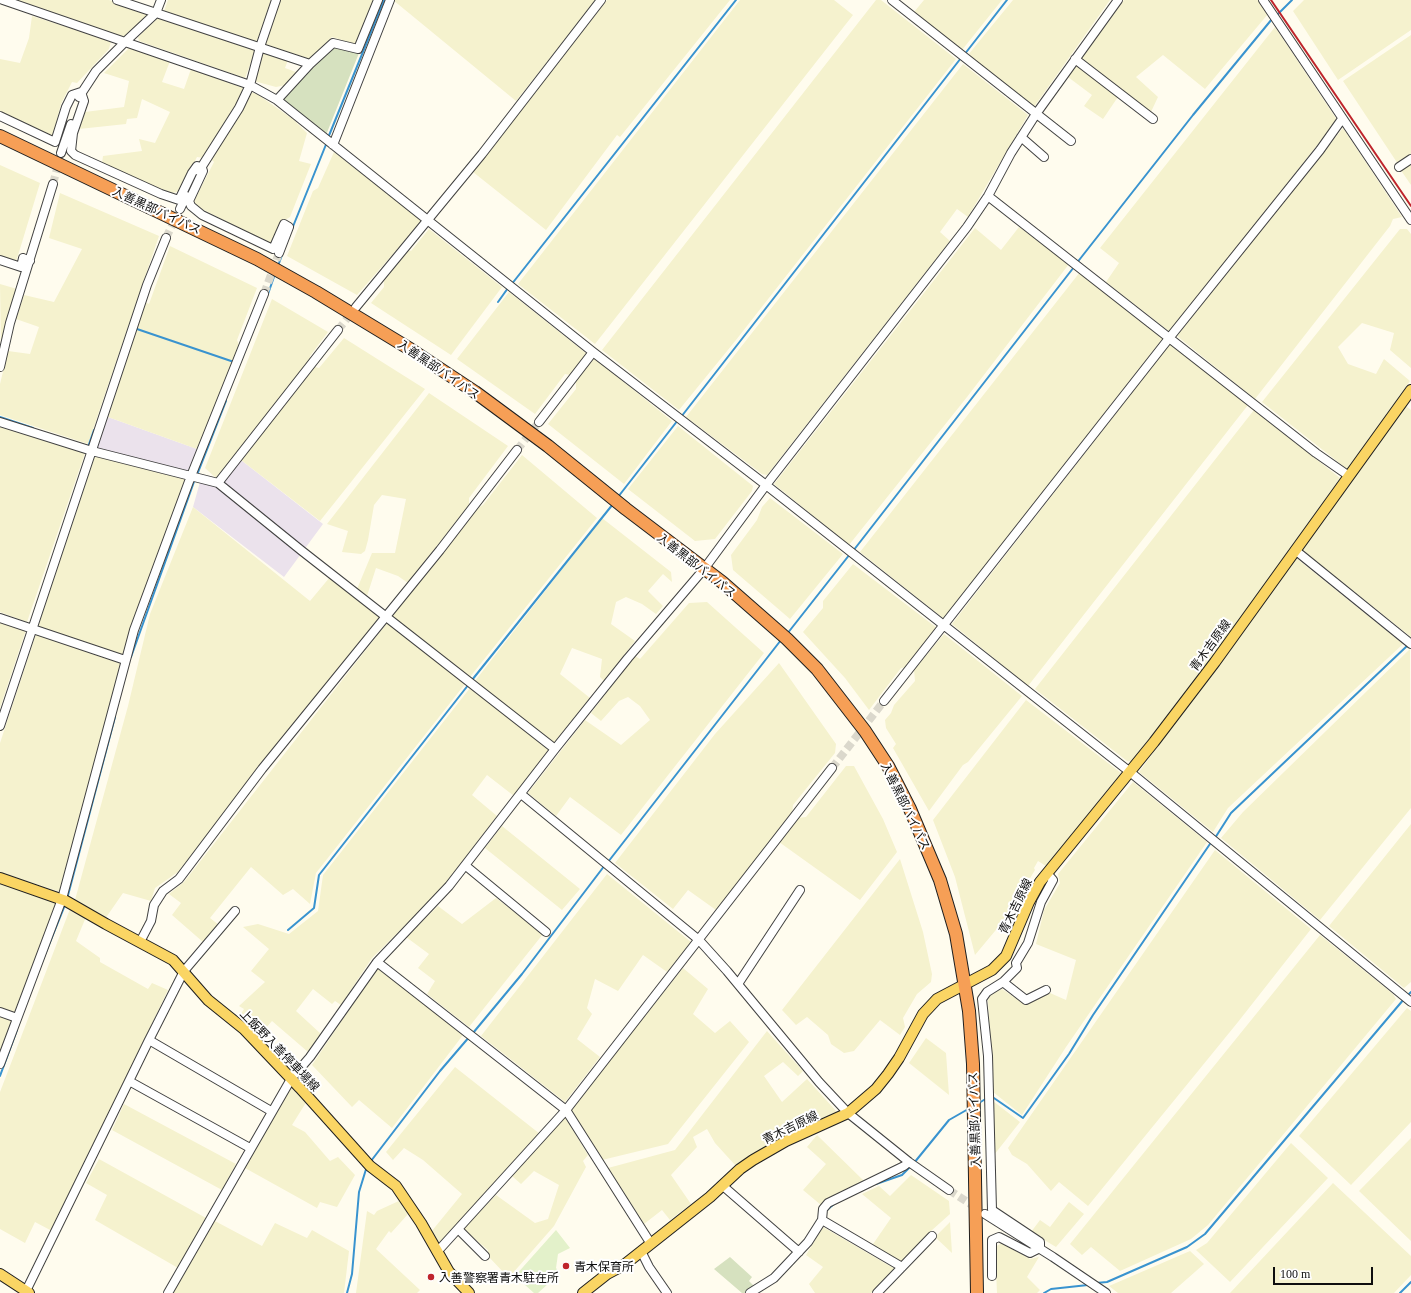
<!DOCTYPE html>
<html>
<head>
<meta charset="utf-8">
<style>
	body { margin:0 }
	#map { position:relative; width:1411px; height:1293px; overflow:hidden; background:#fffcee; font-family:Georgia,serif }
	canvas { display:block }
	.scale { position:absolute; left:1273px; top:1267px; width:100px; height:18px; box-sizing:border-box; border:2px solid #0e0e0e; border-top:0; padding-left:5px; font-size:12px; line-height:14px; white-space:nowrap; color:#0e0e0e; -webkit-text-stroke:3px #fff; paint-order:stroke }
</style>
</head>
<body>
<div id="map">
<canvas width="1411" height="1293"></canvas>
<div class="scale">100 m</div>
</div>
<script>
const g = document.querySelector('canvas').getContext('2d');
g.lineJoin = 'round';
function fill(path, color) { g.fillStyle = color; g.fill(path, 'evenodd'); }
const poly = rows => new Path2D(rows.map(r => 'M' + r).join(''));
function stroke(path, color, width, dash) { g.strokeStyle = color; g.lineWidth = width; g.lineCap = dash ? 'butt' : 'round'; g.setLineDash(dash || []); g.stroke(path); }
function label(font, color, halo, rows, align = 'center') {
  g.font = font + ' Georgia,"Noto Sans JP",serif'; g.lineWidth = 4; g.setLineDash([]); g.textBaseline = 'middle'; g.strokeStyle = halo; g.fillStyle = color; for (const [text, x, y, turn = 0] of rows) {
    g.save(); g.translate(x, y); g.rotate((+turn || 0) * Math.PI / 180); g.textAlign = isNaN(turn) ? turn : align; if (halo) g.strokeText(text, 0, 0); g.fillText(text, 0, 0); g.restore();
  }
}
fill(poly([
	[108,417,197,449,189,473,96,450],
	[241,460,323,524,284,577,193,507,200,482,218,486]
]), '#ebe2ec');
fill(poly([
	[14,0,109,0,150,13,125,37],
	[168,0,271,0,257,42,164,11],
	[279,0,374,0,358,45,332,37,310,59,264,45],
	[393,0,596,0,516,101],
	[607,0,730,0,620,137,617,135,546,230,473,172],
	[740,0,834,0,853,15,595,344,518,284],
	[876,0,881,0,956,59,736,340,679,410,602,350],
	[924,0,1002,0,962,50,914,12],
	[1013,0,1110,0,1034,107,968,55],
	[1124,0,1258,0,1268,14,1205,89,1163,55,1136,77,1158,97,1150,114,1122,91,1103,119,1084,106,1092,95,1068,77],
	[1304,0,1411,0,1411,30,1338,80,1293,11],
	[32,16,111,41,109,49,77,83,72,82,61,104,53,135,49,136,0,113,0,59,20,63,29,38],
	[159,17,254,48,255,52,245,78,139,41,138,37],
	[1275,27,1337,120,1170,332,1106,282,1119,263,1100,248],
	[1411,35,1411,155,1398,164,1343,81],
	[129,48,170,61,162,82,184,89,191,69,243,88,238,105,204,158,197,157,180,191,173,193,143,183,102,163,103,156,142,151,139,139,155,143,170,112,142,99,137,118,127,119,126,124,79,129,85,112,124,107,129,81,104,73],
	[261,51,288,60,285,68,296,72,286,85,276,87,254,81],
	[963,64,1028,115,968,217,957,209,940,232,950,241,767,475,762,474,686,417],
	[250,92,257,94,294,120,307,133,299,161,311,164,290,217,282,222,274,242,269,243,196,206,194,201,214,162,211,159],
	[1343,128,1402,217,1393,219,1390,226,1255,399,1177,336],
	[334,152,422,221,357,295,287,256,313,191,318,188],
	[1411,161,1411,185,1400,169],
	[0,165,40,183,16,262,0,256],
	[60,193,159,236,88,444,0,415,0,384,8,351,30,354,39,327,16,319,24,295,54,302,82,249,49,238],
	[1019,227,1069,264,967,397,849,545,774,484,975,228,1001,250],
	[429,229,502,287,451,355,371,303,384,287,384,281,408,250,411,251],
	[1400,229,1407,229,1411,234,1411,368,1390,350,1394,333,1362,323,1338,347,1348,364,1376,374,1384,359,1410,381,1347,469,1262,402],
	[170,246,257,288,237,340,239,345,197,449,108,417,145,302,149,304],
	[1080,272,1163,338,944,619,860,552],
	[0,284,17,289,6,324,1,348],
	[509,292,587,354,570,375,565,374,535,414,457,359],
	[272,299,328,332,310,356,311,360,217,479,205,468],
	[344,338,425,389,320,521,241,460,315,367,319,368],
	[1170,344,1248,405,1028,686,952,624],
	[594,358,672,421,624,484,548,424,576,389,576,381],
	[429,393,508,446,469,498,469,505,408,583,398,576,376,568,367,596,357,589,372,553,395,553,406,499,382,495,374,505,368,540,365,551,361,554,342,552,348,531,327,524],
	[1406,406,1411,410,1411,637,1302,550],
	[1254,410,1340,478,1210,660,1131,762,1127,761,1035,689],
	[678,426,753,486,752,491,715,539,695,541,628,489],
	[0,427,85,453,27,622,0,612],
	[522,455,597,518,470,677,391,616,476,509,483,505],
	[95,456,187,480,123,655,38,626],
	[770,498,843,554,790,619,733,570,731,555,757,520,762,507],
	[193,507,310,601,330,577,381,617,245,786,178,872,155,888,151,901,123,893,105,919,75,900,128,706,150,614],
	[602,518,671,572,672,582,663,574,648,591,663,606,656,614,642,604,626,597,616,602,611,624,635,641,604,681,600,677,602,659,572,648,560,674,590,698,553,744,475,681],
	[1296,558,1403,644,1228,808,1213,832,1139,772],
	[853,564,937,628,908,667,901,668,869,710,845,678,803,632,823,608,823,601],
	[707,602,764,653,621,835,570,797,556,816,528,793,585,720,621,745,650,720,640,706,628,697,619,701,601,721,591,713,635,656,640,659,689,603],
	[0,621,26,630,0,708],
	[387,623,465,684,316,873,310,904,293,889,283,895,251,867,210,918,219,925,203,942,172,915,181,903,169,894,184,882],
	[36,634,123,662,63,893,0,872,0,743],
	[944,634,1022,696,968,762,963,765,929,811,893,748,896,744,886,728,885,720,891,713,894,705,915,681,914,670],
	[1410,649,1411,808,1320,920,1221,838,1243,812],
	[779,663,836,744,835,753,793,805,792,815,716,910,688,890,673,909,615,863,715,734],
	[470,688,549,749,514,796,487,775,472,795,497,816,438,893,372,958,341,1005,335,1001,332,1004,313,989,296,1011,321,1034,308,1052,272,1021,258,1037,239,1017,244,1009,239,1006,265,982,251,971,269,949,243,927,258,924,289,934,318,911,323,875],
	[1026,700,1121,773,1046,866,1038,861,1034,868,1035,870,1015,903,1000,925,975,955,955,877,933,820],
	[846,766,854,766,883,819,897,852,860,900,779,842,797,818,806,817],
	[1133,782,1207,842,1066,1047,1022,1115,993,1092,988,1000,991,994,1002,989,1026,1005,1050,993,1066,1000,1076,960,1036,944,1044,910,1060,883,1058,874],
	[1411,824,1411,982,1404,988,1329,926],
	[502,826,580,889,562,910,485,848],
	[1215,850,1311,929,1238,1022,1088,1206,1059,1182,1051,1191,1027,1164,1012,1155,1008,1148],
	[900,859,923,932,932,974,931,982,917,994,903,1018,905,1027,900,1035,880,1020,854,1051,844,1053,831,1044,828,1035,807,1017,796,1025,782,1010],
	[607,874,691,942,667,972,643,955,618,991,595,979,587,1008,592,1014,577,1039,600,1057,565,1102,481,1036],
	[0,883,53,900,58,907,17,1014,0,1008],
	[496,898,543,934,469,1027,427,994,435,981,418,968,429,954,406,937,438,906,462,924],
	[70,909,86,917,76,941,100,958,100,962,148,989,152,983,168,990,52,1231,35,1222,25,1243,0,1229,0,1092],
	[1320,935,1393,994,1396,999,1208,1225,1191,1239,1120,1271,1091,1247,1082,1255,1070,1244],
	[378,967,463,1035,392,1128,359,1100,352,1107,312,1065],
	[683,968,708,989,693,1014,715,1033,730,1021,749,1042,668,1144,602,1160,571,1109],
	[1407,1008,1411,1011,1411,1122,1351,1185,1299,1136],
	[0,1016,12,1020,0,1053],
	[767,1031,803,1071,798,1076,783,1062,764,1076,782,1102,807,1079,837,1112,786,1135,735,1165,715,1143,707,1129,693,1137,697,1147,671,1175,691,1204,670,1220,662,1210,644,1224,608,1168,675,1150],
	[926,1038,946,1053,949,1095,909,1063],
	[455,1067,540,1134,438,1245,431,1232,462,1194,423,1160,404,1148,393,1160,386,1152],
	[290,1088,294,1088,307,1101,292,1125,305,1132,330,1161,338,1157,355,1175,337,1207,320,1202,317,1208,245,1168],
	[993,1101,1020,1122,994,1155],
	[124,1104,236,1164,222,1190,112,1130],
	[565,1117,588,1155,583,1161,586,1167,554,1226,512,1274,505,1274,488,1256,488,1250,463,1229,496,1195,535,1223,548,1219,559,1185,534,1171,521,1184,512,1176],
	[817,1135,864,1181,827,1199,821,1205,803,1190,826,1164,807,1147],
	[1411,1138,1411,1241,1359,1191],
	[1291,1143,1328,1178,1230,1282,1196,1250,1207,1243],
	[99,1159,206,1218,178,1268,95,1220,107,1195,86,1183],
	[911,1175,949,1201,950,1214,931,1231,900,1264,871,1247,891,1218,862,1194,879,1186,890,1196],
	[1333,1183,1411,1256,1411,1275,1394,1293,1230,1293],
	[401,1200,409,1213,391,1233,389,1231,376,1249,420,1290,417,1293,356,1293,367,1211,374,1215,377,1211],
	[1069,1202,1084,1214,1056,1247,1031,1232,1040,1220,1050,1227],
	[213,1220,262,1246,275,1223,307,1238,312,1230,349,1251,344,1293,173,1293],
	[950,1222,952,1253,935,1237],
	[823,1227,895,1269,871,1293,815,1293,809,1284,823,1267,806,1255],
	[1002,1243,1030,1259,1039,1257,1027,1277,1040,1290,1037,1293,997,1293,995,1247],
	[1190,1251,1204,1264,1171,1293,1118,1293,1109,1286]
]), '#f5f2ce');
fill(poly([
	[334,46,359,53,326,135,281,99],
	[730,1257,752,1277,749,1281,754,1286,746,1293,742,1293,714,1269]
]), '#d6e1bf');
fill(poly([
	[556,1230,570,1248,558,1254,556,1268,560,1273,538,1293,534,1293,515,1276]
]), '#e3f1ca');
stroke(poly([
	[1276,16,1292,0],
	[964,55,1007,0],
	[328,138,384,0],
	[292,229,327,142],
	[1076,264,1193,115,1272,19],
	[278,266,282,255],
	[511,285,736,0],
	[268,294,275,274],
	[498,302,508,288],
	[134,328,234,362],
	[0,417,33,428],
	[681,417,961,58],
	[88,447,94,430],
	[197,475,226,401],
	[618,497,678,420],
	[853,551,1074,267],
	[787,634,850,554],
	[131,657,195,479],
	[472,680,613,504],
	[1215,838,1231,813,1408,645],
	[608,862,781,640],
	[67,899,115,717],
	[288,930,314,908,319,875,469,684],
	[42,962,65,905],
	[1407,996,1411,992],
	[473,1033,522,974,605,865],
	[0,1076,17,1030],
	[991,1096,1023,1118,1069,1054,1093,1015,1212,841],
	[979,1103,987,1098],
	[371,1161,440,1071,470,1036],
	[914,1163,949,1120,970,1108],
	[876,1184,902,1175,911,1166],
	[827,1210,834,1204],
	[1096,1283,1107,1282,1187,1247,1205,1234,1404,999],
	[347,1293,352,1274,359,1192,367,1166],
	[1044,1293,1051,1289,1088,1285],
	[1400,1293,1411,1282]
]), '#3993cf', 2);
stroke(poly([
	[53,184,61,153],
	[166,238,180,209],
	[264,294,279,253],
	[338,330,353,311],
	[517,450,539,422],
	[832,768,884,701],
	[949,1190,978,1209]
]), '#dbd8cc', 8, [8, 4]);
const minor = poly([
	[3,0,250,85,277,100,593,352,766,485,1130,772,1411,1002],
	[117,0,310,64],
	[892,0,1071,141],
	[1263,0,1411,220],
	[1075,59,1153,119],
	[79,97,96,71,125,42,156,13,161,0],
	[277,100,310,64,333,43,358,49,378,0],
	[0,116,55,142,66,107,72,95,81,92,84,101,73,133,71,151,75,155,161,194,179,200,192,173,197,166,202,168,203,171,189,201,191,206,202,215,273,249,284,224,289,227,279,253],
	[1021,137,1044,157],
	[333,145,390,0],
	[61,153,71,124],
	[1399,167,1411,159],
	[199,171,239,108,250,85,260,47,276,0],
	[988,196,1316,453,1349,476],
	[180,209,186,196],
	[0,260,21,267,23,258,30,261],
	[356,307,482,154,601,0],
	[0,367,10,323,53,184],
	[0,422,92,451,218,483,302,551,555,749],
	[539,422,593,352],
	[218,483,338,330],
	[1295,550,1411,644],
	[0,618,125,660],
	[884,701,1170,337,1320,150,1342,119],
	[0,726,147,285,166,238],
	[521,794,699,940,727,971,819,1082,848,1113,909,1162,949,1190],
	[466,866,546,932],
	[235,911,184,971,149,1040,271,1111],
	[140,942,151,921,154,905,163,891,179,879,262,769,440,550,517,450],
	[377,962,566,1110,651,1244],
	[1003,982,1026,1000,1046,990],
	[738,984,800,890],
	[0,1012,17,1018],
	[149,1040,129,1081,250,1148],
	[0,1064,62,899,134,630,191,476,264,294],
	[723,1186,799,1252],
	[985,1214,1053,1257,1106,1293],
	[822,1220,823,1209,828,1203,904,1166,909,1162],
	[459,1230,485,1256],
	[641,1251,649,1267,667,1293],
	[437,1252,566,1110,832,768],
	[992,1276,992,1240,999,1237,1030,1253,1040,1248,1040,1242,992,1210,988,1056,982,999,987,992,1003,982,1017,968,1016,963,1028,943,1041,902,1053,880,1047,873],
	[26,1291,129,1081],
	[168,1293,291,1079,310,1057,377,962,449,886,555,749,628,658,704,569,766,485,967,227,988,196,1011,153,1036,114,1118,0],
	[750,1293,774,1278,808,1242,822,1220,902,1267],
	[877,1293,932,1236]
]);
const major = poly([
	[0,878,66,901,106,924,173,960,208,1000,244,1029,300,1088,370,1166,396,1186,421,1223,449,1272,469,1293],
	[0,1274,29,1293],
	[583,1293,607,1274,624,1265,710,1197,740,1169,753,1160,786,1141,848,1113,876,1089,888,1074,899,1058,923,1014,937,999,992,970,1006,956,1029,902,1040,882,1154,742,1215,662,1411,390]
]);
const highway = poly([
	[0,136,257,259,316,292,410,349,475,392,548,446,626,509,722,582,787,639,817,669,865,731,888,766,910,809,940,880,956,934,969,1011,973,1064,977,1293]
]);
stroke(minor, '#414141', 10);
stroke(major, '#1f1f1f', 12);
stroke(highway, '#1f1f1f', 14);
stroke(minor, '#fff', 8);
stroke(major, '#fad564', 10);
stroke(highway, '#f69f56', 12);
stroke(poly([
	[1271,0,1411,206]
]), '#bf242b', 2);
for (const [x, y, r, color] of [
	[566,1266,4,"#bf242b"],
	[431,1277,4,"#bf242b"]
]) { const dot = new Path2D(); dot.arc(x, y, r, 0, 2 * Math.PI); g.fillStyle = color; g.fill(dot); stroke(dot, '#fff', 1.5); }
label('12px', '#0e0e0e', '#fff', [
	["入善黒部バイパス",157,210,25],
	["入善黒部バイパス",439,369,34],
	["入善黒部バイパス",697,565,38],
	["青木吉原線",1210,645,-54],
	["入善黒部バイパス",906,806,64],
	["青木吉原線",1015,906,-64],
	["上飯野入善停車場線",280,1050,46],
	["入善黒部バイパス",974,1120,-92],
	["青木吉原線",790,1127,-26]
]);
label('12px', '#0e0e0e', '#fff', [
	["青木保育所",574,1266],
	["入善警察署青木駐在所",439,1277]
], 'left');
</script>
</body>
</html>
